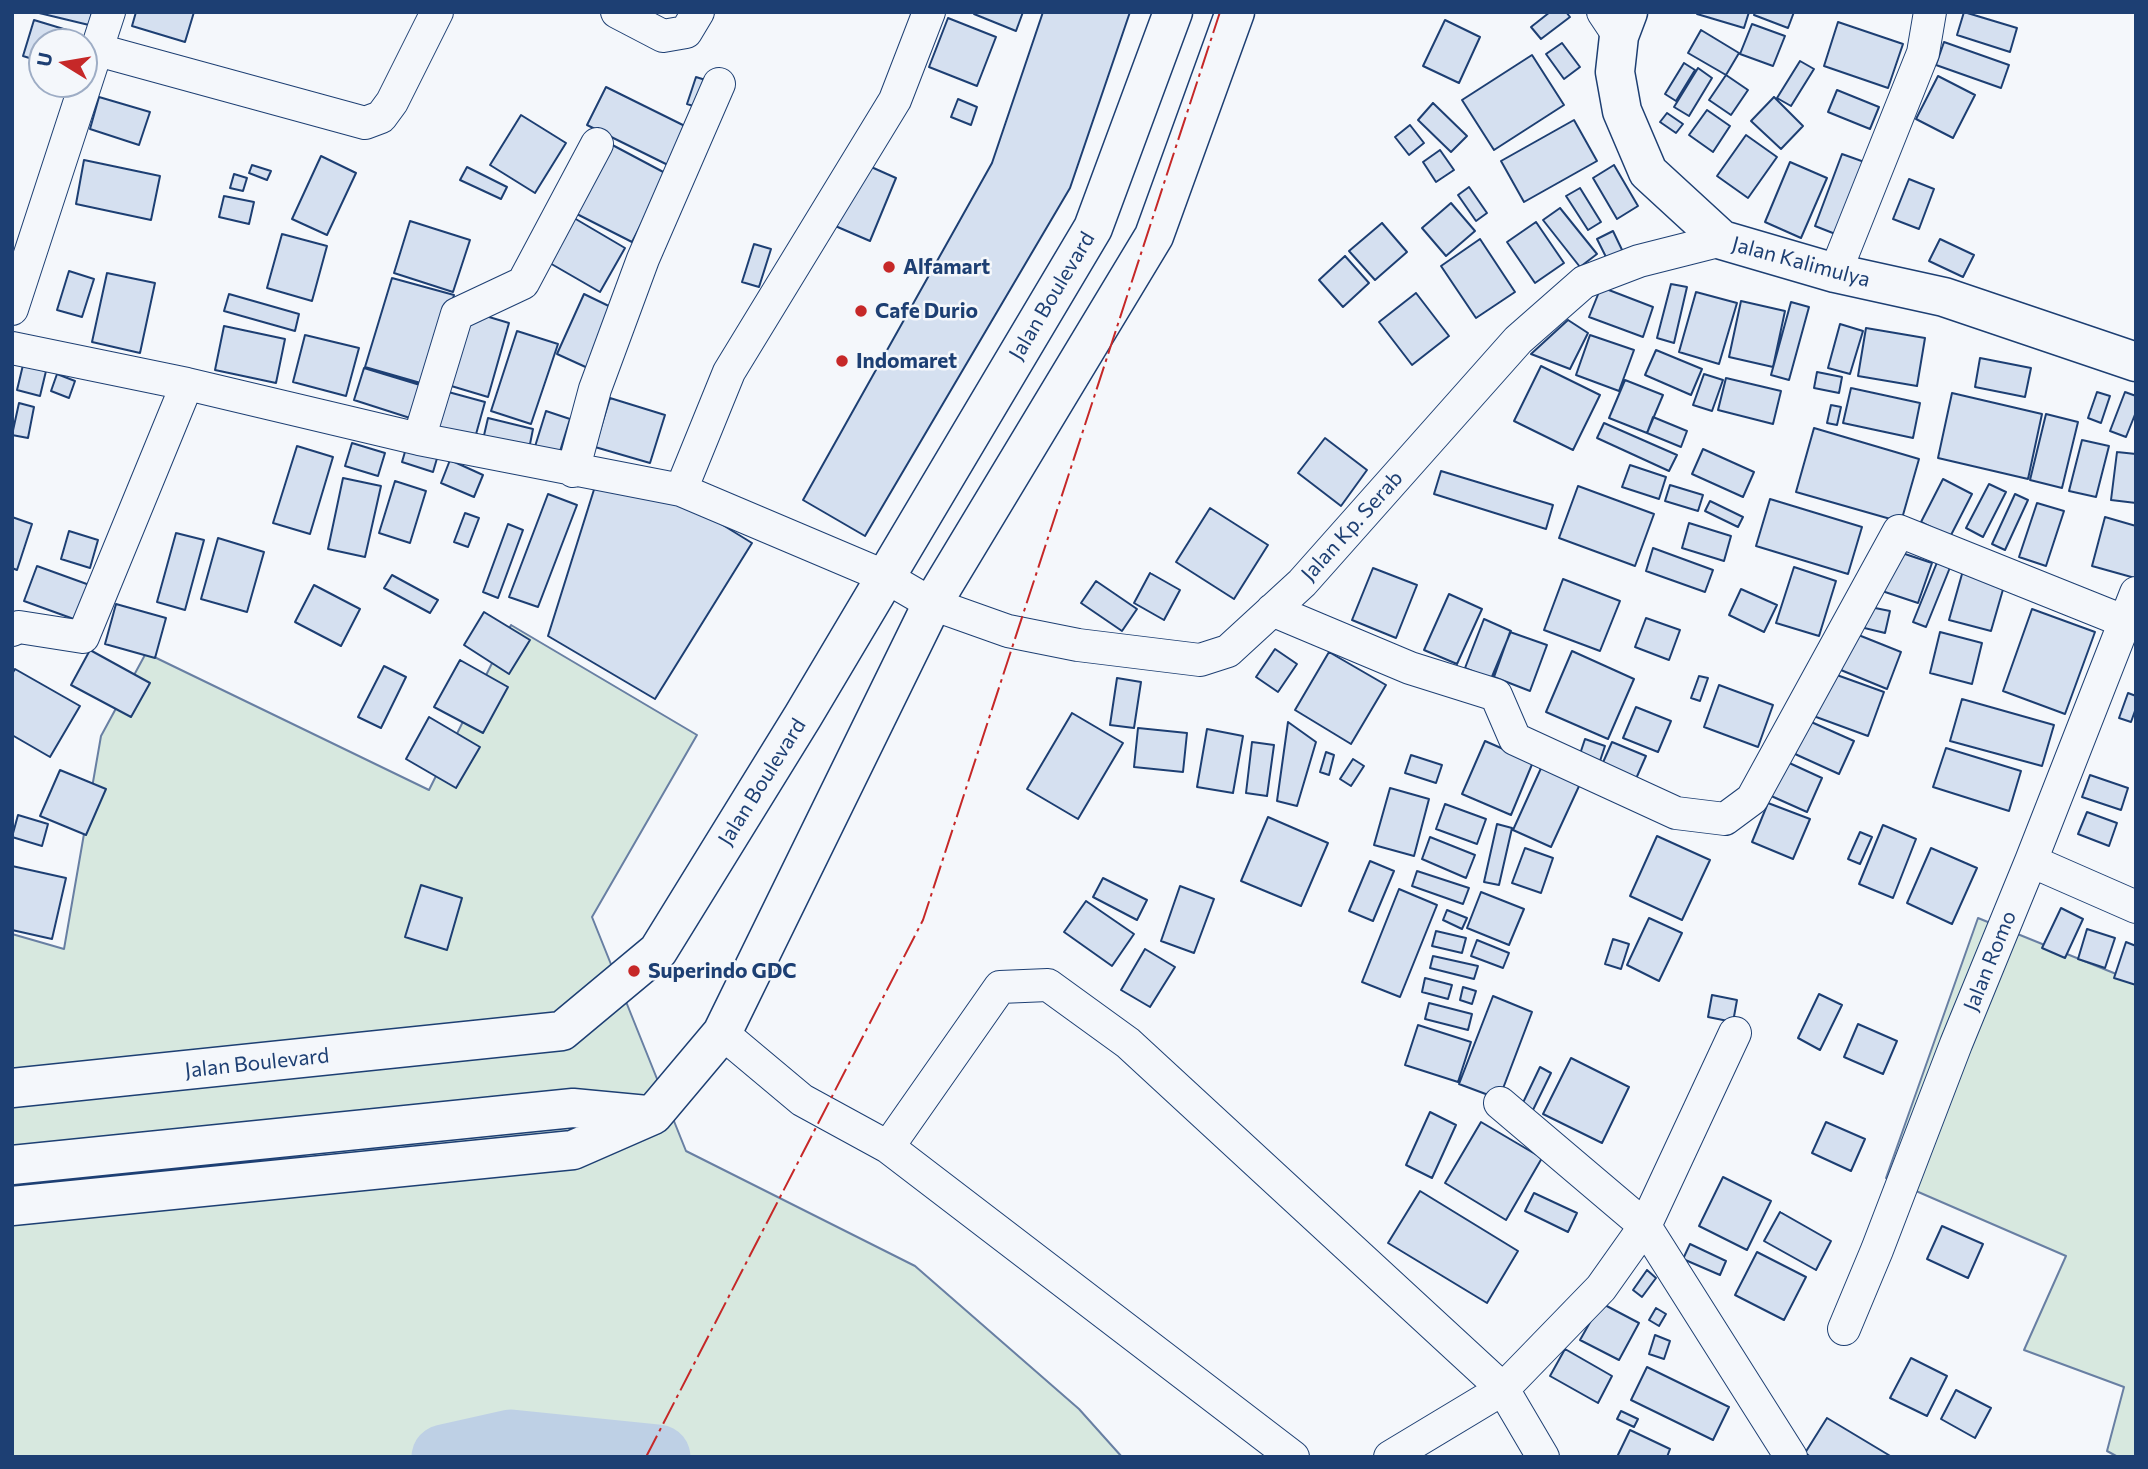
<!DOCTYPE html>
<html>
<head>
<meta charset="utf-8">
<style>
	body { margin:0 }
	#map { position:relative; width:2148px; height:1469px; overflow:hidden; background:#f4f7fb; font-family:Commissioner,sans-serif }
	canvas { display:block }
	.frame { position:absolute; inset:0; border:14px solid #1d3f73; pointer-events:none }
	.north { position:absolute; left:28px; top:28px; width:70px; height:70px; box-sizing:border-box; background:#f4f7fb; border:2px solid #9eadc5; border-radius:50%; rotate:281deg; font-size:19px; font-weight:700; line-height:28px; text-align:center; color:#1d3f73 }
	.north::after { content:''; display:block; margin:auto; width:24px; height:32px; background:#c62828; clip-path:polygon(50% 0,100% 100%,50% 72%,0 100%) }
</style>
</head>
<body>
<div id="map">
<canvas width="2148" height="1469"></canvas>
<div class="frame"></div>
<div class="north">U</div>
</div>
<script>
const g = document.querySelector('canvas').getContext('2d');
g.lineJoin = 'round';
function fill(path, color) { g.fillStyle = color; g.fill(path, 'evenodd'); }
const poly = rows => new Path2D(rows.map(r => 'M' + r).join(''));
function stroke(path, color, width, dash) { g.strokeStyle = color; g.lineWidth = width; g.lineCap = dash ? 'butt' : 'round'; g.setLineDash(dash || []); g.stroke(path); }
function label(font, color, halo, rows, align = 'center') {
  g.font = font + ' Commissioner,sans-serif'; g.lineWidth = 5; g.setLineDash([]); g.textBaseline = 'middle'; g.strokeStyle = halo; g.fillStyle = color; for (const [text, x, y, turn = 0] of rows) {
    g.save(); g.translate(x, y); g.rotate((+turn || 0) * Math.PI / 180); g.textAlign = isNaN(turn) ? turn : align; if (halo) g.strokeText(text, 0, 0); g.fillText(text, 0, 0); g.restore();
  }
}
const green = poly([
	[511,625,697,735,592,917,686,1151,915,1266,1079,1409,1122,1457,12,1457,12,934,64,949,101,736,146,653,429,790,511,625],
	[1978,918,2136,982,2136,1457,2118,1457,2107,1451,2124,1387,2024,1350,2066,1256,1886,1178,1978,918]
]);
fill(green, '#d7e8df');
stroke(green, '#687fa3', 2);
stroke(poly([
	[444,1457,511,1442,658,1457]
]), '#bed0e5', 65);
const building = poly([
	[35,12,92,12,89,25,35,12],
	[136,12,194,12,185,42,132,26,136,12],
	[975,12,1023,12,1016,31,974,14,975,12],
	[1043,12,1130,12,1070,188,865,536,803,500,992,163,1043,12],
	[1550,12,1566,12,1570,17,1541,39,1531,27,1550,12],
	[1697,12,1749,12,1744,28,1697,14,1697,12],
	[1755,12,1794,12,1788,28,1754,15,1755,12],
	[1964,12,2017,28,2010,52,1957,35,1964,12],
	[948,18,996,37,977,86,929,67,948,18],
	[34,20,67,30,63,42,42,42,42,62,23,56,34,20],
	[1445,20,1480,37,1459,83,1423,66,1445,20],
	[1838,22,1903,44,1888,88,1824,66,1838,22],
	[1752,24,1785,36,1773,66,1740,54,1752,24],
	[1701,30,1739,53,1726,75,1688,53,1701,30],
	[1944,42,2009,65,2001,88,1936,65,1944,42],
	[1562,43,1580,67,1564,79,1546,54,1562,43],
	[1532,55,1564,105,1494,150,1462,100,1532,55],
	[1800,61,1814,69,1791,106,1777,98,1800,61],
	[1684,63,1695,70,1676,101,1665,94,1684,63],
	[1698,68,1712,78,1689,116,1674,107,1698,68],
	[1726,75,1748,90,1731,115,1709,100,1726,75],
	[1938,76,1975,95,1953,138,1916,119,1938,76],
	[696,77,715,83,706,110,687,104,696,77],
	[606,87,695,131,676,169,587,125,606,87],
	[1837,90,1879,107,1870,129,1828,112,1837,90],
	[99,97,150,112,139,145,90,129,99,97],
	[1774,97,1803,126,1781,149,1751,121,1774,97],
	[958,99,977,107,971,125,951,117,958,99],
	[1433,103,1467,136,1451,152,1418,120,1433,103],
	[1707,110,1730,126,1713,152,1689,135,1707,110],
	[1667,113,1683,124,1676,133,1660,122,1667,113],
	[521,115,566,143,535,193,490,165,521,115],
	[1574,120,1597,161,1524,202,1501,161,1574,120],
	[1410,125,1424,143,1409,155,1395,137,1410,125],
	[1746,135,1777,157,1748,198,1717,176,1746,135],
	[603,140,667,174,632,242,567,209,603,140],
	[1440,150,1454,170,1436,182,1423,162,1440,150],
	[1842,154,1870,164,1843,237,1815,226,1842,154],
	[321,156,356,173,327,235,292,219,321,156],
	[84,160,160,176,151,220,76,204,84,160],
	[860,162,896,178,870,241,833,225,860,162],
	[1790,162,1827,178,1801,238,1765,222,1790,162],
	[252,165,271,171,267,180,249,173,252,165],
	[1614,165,1638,206,1617,219,1593,178,1614,165],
	[467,167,507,187,501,199,460,180,467,167],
	[234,174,247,178,243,191,230,188,234,174],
	[1909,179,1934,189,1919,229,1893,219,1909,179],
	[1469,187,1487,213,1476,221,1458,195,1469,187],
	[1580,188,1601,222,1588,230,1566,196,1580,188],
	[224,196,254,202,249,224,219,217,224,196],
	[1451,203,1475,231,1446,256,1422,228,1451,203],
	[1560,208,1597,254,1580,267,1543,220,1560,208],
	[574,218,625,248,600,292,548,262,574,218],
	[410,221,470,240,453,292,394,273,410,221],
	[1536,222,1564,263,1535,283,1507,242,1536,222],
	[1382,223,1407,252,1375,280,1349,251,1382,223],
	[1613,231,1624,254,1608,261,1597,239,1613,231],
	[282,234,327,246,312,301,267,288,282,234],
	[1480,239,1515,292,1476,318,1441,266,1480,239],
	[1940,239,1974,255,1963,277,1929,261,1940,239],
	[754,244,771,249,759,287,742,282,754,244],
	[1345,256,1369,283,1343,307,1319,280,1345,256],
	[69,271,94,279,82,317,57,310,69,271],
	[107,273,155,283,140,353,92,342,107,273],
	[392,278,454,295,431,386,365,367,392,278],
	[1671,284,1687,287,1674,343,1657,338,1671,284],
	[1601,287,1653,307,1643,337,1589,317,1601,287],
	[1696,292,1737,303,1719,364,1679,352,1696,292],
	[1416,293,1449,336,1412,365,1379,322,1416,293],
	[229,294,299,314,295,331,224,311,229,294],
	[584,294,617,310,590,369,557,354,584,294],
	[1741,301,1785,311,1773,367,1729,357,1741,301],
	[1791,302,1809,307,1789,380,1771,375,1791,302],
	[469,311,509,323,488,397,448,385,469,311],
	[1568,320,1588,333,1570,369,1531,354,1568,320],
	[1840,324,1863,331,1850,374,1828,368,1840,324],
	[224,326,285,339,276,383,215,370,224,326],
	[1866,328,1925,338,1917,386,1858,376,1866,328],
	[517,331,558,344,531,424,491,411,517,331],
	[305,335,359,348,346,396,293,382,305,335],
	[1590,335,1634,350,1619,391,1576,375,1590,335],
	[1656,350,1702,369,1691,395,1645,375,1656,350],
	[1980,358,2031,368,2025,397,1975,387,1980,358],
	[23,365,46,371,40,396,17,390,23,365],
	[1541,366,1600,395,1573,450,1514,421,1541,366],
	[364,368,420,385,410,418,354,400,364,368],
	[1817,372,1842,377,1839,393,1814,388,1817,372],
	[57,374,75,381,69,398,51,391,57,374],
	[1704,374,1723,380,1712,411,1693,405,1704,374],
	[1726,378,1781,391,1773,424,1718,410,1726,378],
	[1625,380,1663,395,1647,433,1609,418,1625,380],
	[1851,388,1920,403,1913,438,1843,423,1851,388],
	[441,390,485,402,473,445,429,433,441,390],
	[2097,392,2110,396,2101,423,2088,418,2097,392],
	[2125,392,2136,396,2136,412,2126,437,2110,431,2125,392],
	[1952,393,2042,414,2028,479,1938,458,1952,393],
	[610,398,665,415,650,463,595,447,610,398],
	[19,403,34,407,28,438,12,435,19,403],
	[1831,405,1841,407,1837,425,1827,423,1831,405],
	[546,411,570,419,557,461,533,453,546,411],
	[2046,414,2078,422,2062,488,2030,480,2046,414],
	[1653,417,1687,431,1681,447,1647,433,1653,417],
	[488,418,533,429,528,454,482,444,488,418],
	[1604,423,1677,455,1669,471,1597,438,1604,423],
	[1814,428,1919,459,1901,522,1796,492,1814,428],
	[1325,438,1367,470,1341,506,1298,473,1325,438],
	[2082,440,2109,446,2096,497,2069,491,2082,440],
	[352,443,385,453,378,476,345,466,352,443],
	[407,445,438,455,433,472,402,462,407,445],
	[297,446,333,457,310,534,273,523,297,446],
	[1703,449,1754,472,1743,497,1692,474,1703,449],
	[2117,452,2136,454,2136,503,2111,500,2117,452],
	[450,460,483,475,474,497,441,483,450,460],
	[1630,465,1666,477,1659,499,1622,487,1630,465],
	[1441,471,1553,505,1546,529,1434,494,1441,471],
	[343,478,381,486,365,557,328,549,343,478],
	[1943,479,1972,494,1950,537,1921,522,1943,479],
	[597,480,687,503,752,543,655,699,548,636,597,480],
	[395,481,426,491,410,543,379,533,395,481],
	[1989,484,2006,492,1983,537,1966,528,1989,484],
	[1670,485,1703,495,1698,511,1665,501,1670,485],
	[1578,486,1654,514,1635,566,1559,538,1578,486],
	[548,494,577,505,538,607,509,597,548,494],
	[2015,494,2028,500,2005,550,1992,544,2015,494],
	[1770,499,1862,527,1848,574,1756,546,1770,499],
	[1710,501,1743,517,1738,527,1705,511,1710,501],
	[2037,503,2064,511,2046,566,2019,557,2037,503],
	[1210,508,1268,545,1234,599,1176,562,1210,508],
	[465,513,479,518,468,547,454,542,465,513],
	[12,517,32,524,17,570,12,568,12,517],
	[2105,517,2136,526,2135,578,2092,566,2105,517],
	[1689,523,1731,536,1724,561,1682,548,1689,523],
	[508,524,523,530,498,598,483,592,508,524],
	[69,531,98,540,90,568,61,559,69,531],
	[176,533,204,540,185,610,157,602,176,533],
	[218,538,264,552,247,612,201,599,218,538],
	[1653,548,1713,570,1705,592,1646,571,1653,548],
	[1893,550,1932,563,1918,603,1879,590,1893,550],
	[1938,560,1951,565,1926,627,1913,622,1938,560],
	[37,566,95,587,82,622,24,601,37,566],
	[1794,567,1836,581,1819,636,1776,623,1794,567],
	[1964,567,2006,579,1991,631,1949,620,1964,567],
	[1373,568,1417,585,1396,638,1352,620,1373,568],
	[1150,573,1180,590,1164,620,1134,603,1150,573],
	[392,575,438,600,430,613,384,588,392,575],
	[1563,579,1620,601,1600,651,1544,630,1563,579],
	[1096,581,1137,609,1122,631,1081,603,1096,581],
	[314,585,360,609,341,646,295,622,314,585],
	[1741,589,1777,605,1764,632,1729,615,1741,589],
	[1449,594,1482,609,1457,664,1424,650,1449,594],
	[116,604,166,618,155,658,105,644,116,604],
	[1860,605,1890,611,1885,633,1852,625,1860,605],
	[2032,609,2095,632,2065,714,2003,691,2032,609],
	[484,612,530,640,509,674,464,645,484,612],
	[1646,618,1680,630,1669,660,1635,647,1646,618],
	[1484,619,1511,631,1491,679,1465,668,1484,619],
	[1510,632,1547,645,1530,691,1494,677,1510,632],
	[1851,632,1901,652,1887,689,1836,668,1851,632],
	[1940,632,1982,643,1972,684,1930,673,1940,632],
	[1275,649,1297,664,1278,692,1256,677,1275,649],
	[90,650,150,683,131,717,71,685,90,650],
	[1572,651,1634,679,1608,739,1546,712,1572,651],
	[1329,652,1386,685,1351,744,1295,710,1329,652],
	[460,660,508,687,483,733,434,707,460,660],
	[384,666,406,677,381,728,358,717,384,666],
	[15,669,80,706,50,757,12,735,12,674,15,669],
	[1823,670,1884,692,1868,736,1808,714,1823,670],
	[1699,676,1708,678,1700,701,1691,698,1699,676],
	[1117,678,1141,682,1134,728,1110,725,1117,678],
	[1719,685,1773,705,1758,747,1704,727,1719,685],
	[2128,693,2136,696,2136,708,2131,722,2119,718,2128,693],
	[1962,699,2054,725,2042,766,1950,741,1962,699],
	[1636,707,1671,721,1658,752,1623,738,1636,707],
	[1072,713,1123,743,1078,819,1027,789,1072,713],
	[429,717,480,747,456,788,406,759,429,717],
	[1809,721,1854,741,1839,774,1795,754,1809,721],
	[1288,722,1316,742,1297,806,1277,801,1288,722],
	[1138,728,1187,733,1183,772,1134,767,1138,728],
	[1207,729,1243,736,1233,793,1197,787,1207,729],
	[1585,739,1605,746,1598,767,1578,760,1585,739],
	[1485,741,1533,762,1511,815,1462,794,1485,741],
	[1252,742,1274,745,1267,796,1246,793,1252,742],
	[1612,742,1646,756,1635,781,1601,767,1612,742],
	[1946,748,2021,771,2009,811,1933,787,1946,748],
	[1326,752,1334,755,1329,775,1320,772,1326,752],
	[1411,755,1442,765,1436,783,1405,773,1411,755],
	[1353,759,1364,766,1351,786,1340,779,1353,759],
	[1785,761,1822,778,1807,812,1769,795,1785,761],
	[1542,766,1580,784,1551,847,1513,830,1542,766],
	[60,770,106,789,86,835,40,816,60,770],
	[2090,775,2128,788,2121,810,2082,797,2090,775],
	[1390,788,1429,799,1414,856,1374,845,1390,788],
	[1768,803,1810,819,1793,859,1752,842,1768,803],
	[1445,804,1486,819,1477,844,1436,829,1445,804],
	[2087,812,2117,823,2109,846,2078,834,2087,812],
	[18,815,48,824,42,846,12,837,18,815],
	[1268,817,1328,843,1301,906,1241,881,1268,817],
	[1497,824,1512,828,1499,885,1484,882,1497,824],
	[1883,825,1916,839,1893,898,1859,884,1883,825],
	[1860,832,1872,837,1860,864,1848,859,1860,832],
	[1657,836,1710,860,1682,920,1630,896,1657,836],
	[1430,837,1475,855,1466,878,1422,859,1430,837],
	[1525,848,1553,858,1541,893,1512,883,1525,848],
	[1931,848,1977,868,1952,924,1907,903,1931,848],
	[1370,861,1394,871,1373,921,1349,911,1370,861],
	[12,866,66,878,52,939,12,930,12,866],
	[1417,871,1469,888,1463,904,1412,886,1417,871],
	[1103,878,1147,900,1137,920,1093,897,1103,878],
	[421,885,462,898,447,950,405,937,421,885],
	[1180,886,1214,899,1194,953,1161,941,1180,886],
	[1399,889,1437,905,1400,997,1362,982,1399,889],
	[1481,892,1524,909,1509,945,1467,928,1481,892],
	[1086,901,1134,934,1112,966,1064,932,1086,901],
	[2061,908,2083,919,2065,958,2042,948,2061,908],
	[1447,910,1467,918,1462,929,1443,920,1447,910],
	[1649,918,1682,933,1659,981,1627,965,1649,918],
	[2087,929,2115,938,2105,968,2078,959,2087,929],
	[1436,931,1466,938,1462,953,1432,946,1436,931],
	[1613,939,1629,944,1621,969,1605,964,1613,939],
	[1477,940,1509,953,1503,968,1471,956,1477,940],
	[2126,942,2136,946,2136,985,2114,978,2126,942],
	[1145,949,1175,967,1150,1007,1121,990,1145,949],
	[1433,956,1478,966,1474,979,1430,968,1433,956],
	[1425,978,1452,985,1448,999,1422,992,1425,978],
	[1463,987,1476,991,1472,1004,1460,1000,1463,987],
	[1819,994,1842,1005,1820,1050,1798,1038,1819,994],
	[1712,995,1737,1000,1733,1022,1708,1017,1712,995],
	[1493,996,1532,1012,1499,1099,1459,1084,1493,996],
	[1429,1003,1472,1014,1468,1030,1425,1019,1429,1003],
	[1858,1024,1897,1041,1883,1074,1844,1057,1858,1024],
	[1418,1025,1471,1042,1458,1082,1405,1065,1418,1025],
	[1571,1058,1629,1087,1602,1143,1543,1114,1571,1058],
	[1540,1067,1551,1073,1531,1114,1520,1109,1540,1067],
	[1430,1112,1456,1125,1432,1178,1406,1165,1430,1112],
	[1481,1122,1542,1158,1506,1220,1445,1183,1481,1122],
	[1826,1122,1865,1139,1851,1171,1812,1153,1826,1122],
	[1723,1177,1771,1201,1747,1250,1699,1226,1723,1177],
	[1420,1191,1518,1251,1487,1303,1388,1243,1420,1191],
	[1534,1193,1577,1213,1568,1232,1525,1211,1534,1193],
	[1780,1212,1831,1241,1816,1270,1764,1241,1780,1212],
	[1942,1226,1983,1244,1968,1278,1927,1259,1942,1226],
	[1690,1244,1726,1261,1720,1275,1683,1259,1690,1244],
	[1757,1252,1806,1277,1784,1320,1735,1295,1757,1252],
	[1647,1270,1656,1278,1642,1297,1633,1290,1647,1270],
	[1601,1303,1639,1323,1619,1360,1580,1340,1601,1303],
	[1656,1308,1666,1314,1659,1326,1649,1320,1656,1308],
	[1655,1335,1670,1341,1664,1359,1649,1354,1655,1335],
	[1565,1349,1612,1376,1598,1403,1550,1376,1565,1349],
	[1911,1358,1947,1376,1927,1416,1890,1398,1911,1358],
	[1647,1367,1729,1407,1713,1440,1631,1400,1647,1367],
	[1956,1390,1991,1408,1975,1438,1941,1419,1956,1390],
	[1621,1411,1638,1419,1634,1427,1617,1419,1621,1411],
	[1827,1418,1892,1457,1811,1457,1805,1453,1827,1418],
	[1630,1430,1670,1449,1667,1457,1617,1457,1630,1430]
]);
fill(building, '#d5e0f0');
stroke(building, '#1d3f73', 2);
const minor = poly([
	[617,12,663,36,686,32,698,12],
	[1603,12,1619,36],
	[98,50,365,123,381,117,392,102,437,12],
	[1835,273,1923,53,1930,12],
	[12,309,109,12],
	[12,348,187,384,419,439,681,490,884,576,932,604,1008,631,1078,645,1200,660,1228,651,1302,583,1518,340,1584,282,1639,261,1722,240],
	[419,439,457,314,523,283,597,144],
	[573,471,595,389,643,259,719,84],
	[681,490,729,372,895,100,929,12],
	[1272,610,1410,668,1496,695,1515,739,1676,813,1725,819,1752,799,1899,531,2136,626],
	[12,630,19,627,83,637,187,384],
	[2031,861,2136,907],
	[722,1033,802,1100,888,1147,1293,1457],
	[1500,1103,1645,1226,1791,1457],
	[888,1147,1000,987,1048,985,1128,1043,1503,1389,1543,1457],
	[1844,1329,1877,1250,1956,1044,2031,861,2136,593],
	[1390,1457,1503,1389,1601,1288,1645,1226,1735,1033]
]);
const tertiary = poly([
	[1628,12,1619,36,1615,72,1622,111,1648,172,1722,240,1835,273,1944,297,2136,362]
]);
const secondary = poly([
	[12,1088,562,1031,658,951,803,716,1093,228,1173,12],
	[12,1165,573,1108,647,1115],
	[12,1206,573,1150,653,1115,722,1033,932,604,1154,236,1235,12]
]);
stroke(minor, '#1d3f73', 34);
stroke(tertiary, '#1d3f73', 41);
stroke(secondary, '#1d3f73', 41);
stroke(minor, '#f4f7fb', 32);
stroke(tertiary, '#f4f7fb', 38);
stroke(secondary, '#f4f7fb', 38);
stroke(poly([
	[646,1457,923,920,1220,12]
]), '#c62828', 2, [24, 5, 3.5, 5]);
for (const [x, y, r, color] of [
	[889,267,7,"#c62828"],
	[861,311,7,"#c62828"],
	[842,361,7,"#c62828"],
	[634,971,7,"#c62828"]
]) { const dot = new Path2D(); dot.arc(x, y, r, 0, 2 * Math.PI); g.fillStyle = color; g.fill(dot); stroke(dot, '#f4f7fb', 2.5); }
label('21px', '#1d3f73', '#f4f7fb', [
	["Jalan Kalimulya",1801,262,15],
	["Jalan Boulevard",1052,296,-59],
	["Jalan Kp. Serab",1352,526,-48],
	["Jalan Boulevard",762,782,-58],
	["Jalan Romo",1990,961,-68],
	["Jalan Boulevard",257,1063,-6]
]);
label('bold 21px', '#1d3f73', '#f4f7fb', [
	["Alfamart",903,267],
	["Cafe Durio",875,311],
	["Indomaret",856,361],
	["Superindo GDC",648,971]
], 'left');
</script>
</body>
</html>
